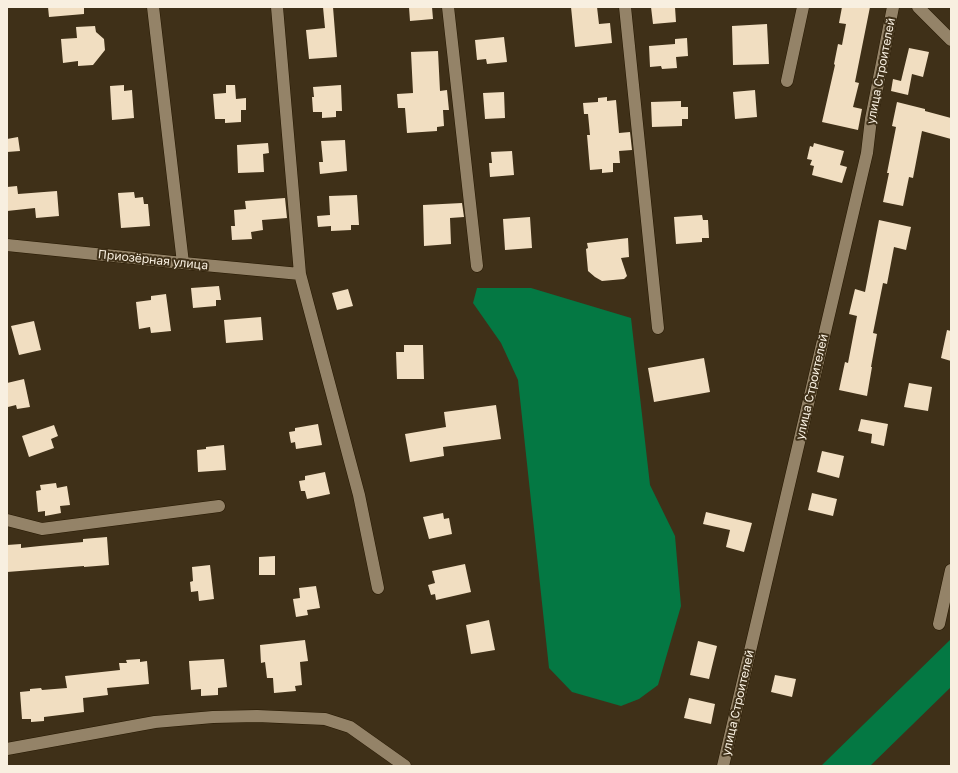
<!DOCTYPE html>
<html>
<head>
<meta charset="utf-8">
<style>
	body { margin:0 }
	#map { position:relative; width:958px; height:773px; overflow:hidden; background:#3f3018; font-family:"Golos Text",sans-serif }
	canvas { display:block }
	.frame { position:absolute; inset:0; border:8px solid #f8efe0; pointer-events:none }
</style>
</head>
<body>
<div id="map">
<canvas width="958" height="773"></canvas>
<div class="frame"></div>
</div>
<script>
const g = document.querySelector('canvas').getContext('2d');
g.lineJoin = 'round';
function fill(path, color) { g.fillStyle = color; g.fill(path, 'evenodd'); }
const poly = rows => new Path2D(rows.map(r => 'M' + r).join(''));
function stroke(path, color, width, dash) { g.strokeStyle = color; g.lineWidth = width; g.lineCap = dash ? 'butt' : 'round'; g.setLineDash(dash || []); g.stroke(path); }
function label(font, color, halo, rows, align = 'center') {
  g.font = font + ' "Golos Text",sans-serif'; g.lineWidth = 4; g.setLineDash([]); g.textBaseline = 'middle'; g.strokeStyle = halo; g.fillStyle = color; for (const [text, x, y, turn = 0] of rows) {
    g.save(); g.translate(x, y); g.rotate((+turn || 0) * Math.PI / 180); g.textAlign = isNaN(turn) ? turn : align; if (halo) g.strokeText(text, 0, 0); g.fillText(text, 0, 0); g.restore();
  }
}
fill(poly([
	[477,288,531,288,631,318,650,485,675,536,681,606,658,685,639,699,621,706,572,692,549,668,518,380,501,343,473,303],
	[951,639,951,687,870,766,821,766]
]), '#047843');
fill(poly([
	[48,7,84,7,84,14,49,17],
	[323,7,333,7,337,57,309,59,306,30,325,28],
	[409,7,432,7,433,19,410,21],
	[571,7,597,7,599,24,610,23,612,43,575,47],
	[651,7,675,7,676,22,653,24],
	[842,7,870,7,855,82,859,83,853,107,862,109,858,130,822,122,835,65,834,64,838,44,842,45,846,24,839,23],
	[767,24,769,64,733,65,732,26],
	[95,26,96,32,104,39,105,50,93,65,78,66,78,61,63,63,61,39,77,38,76,27],
	[504,37,507,62,487,64,486,59,477,60,475,40],
	[687,38,688,56,676,57,677,68,662,69,661,66,650,67,649,46,675,44,675,39],
	[909,48,929,52,923,77,912,74,908,95,891,91,893,79,901,81],
	[438,51,440,91,447,90,449,110,443,110,444,126,437,127,437,131,407,133,405,108,398,108,397,94,413,93,411,52],
	[124,85,124,91,132,90,134,118,112,120,110,86],
	[226,85,235,85,236,99,246,98,246,110,241,110,241,122,225,123,225,119,215,119,213,94,226,93],
	[341,85,342,111,336,111,336,117,322,118,322,112,313,112,312,97,314,97,313,87],
	[755,90,757,117,735,119,733,92],
	[504,92,505,118,485,119,483,93],
	[607,97,607,101,616,100,619,133,630,132,632,150,619,151,620,163,613,163,613,172,602,173,602,169,590,170,587,135,590,135,588,114,584,114,583,103,598,102,598,98],
	[681,101,681,107,688,107,688,119,682,119,682,126,652,127,651,102],
	[897,102,925,109,925,111,951,118,951,139,922,131,913,178,909,177,903,206,883,202,889,173,887,173,896,127,892,126],
	[18,137,20,151,7,152,7,139],
	[345,140,347,171,320,174,319,162,323,162,321,141],
	[268,143,269,153,263,154,264,172,238,173,237,145],
	[814,143,844,151,840,165,847,167,842,183,812,175,814,166,810,165,812,160,807,159,810,146,813,147],
	[512,151,514,175,490,177,489,163,492,163,491,152],
	[17,186,18,194,57,191,59,216,36,218,35,208,7,211,7,187],
	[134,192,135,198,143,197,144,204,148,204,150,226,121,228,118,193],
	[357,195,359,225,351,225,351,230,331,231,331,226,318,227,317,216,330,215,329,196],
	[285,198,287,218,262,220,263,230,251,232,252,239,232,240,231,226,235,226,234,210,246,209,245,201],
	[462,203,464,217,450,218,451,244,424,246,423,205],
	[702,215,703,220,708,220,709,238,702,238,702,242,676,244,674,217],
	[530,217,532,248,505,250,503,219],
	[879,220,911,227,906,250,894,247,887,284,883,283,873,333,877,334,871,367,872,367,867,396,839,390,845,362,848,363,857,316,849,314,855,289,865,292],
	[628,238,629,257,621,258,627,276,624,279,602,281,595,277,588,271,586,249,588,248,587,243],
	[219,286,221,300,216,300,216,306,193,308,191,288],
	[348,289,353,306,337,310,332,293],
	[166,294,171,331,151,333,150,327,139,329,136,302,151,300,151,296],
	[261,317,263,340,226,343,224,320],
	[34,321,41,350,19,355,11,326],
	[947,330,951,331,951,361,941,358],
	[404,345,423,345,424,379,397,379,396,352,404,352],
	[704,358,710,392,654,402,648,368],
	[24,379,30,407,17,409,16,405,8,407,7,383],
	[909,383,932,387,928,411,904,407],
	[496,405,501,439,443,447,444,456,410,462,405,434,446,427,444,412],
	[861,419,888,424,884,446,871,443,872,434,858,431],
	[318,424,322,445,296,449,295,442,291,443,289,432,295,431,295,428],
	[54,425,58,436,51,439,54,448,29,457,22,436],
	[224,445,226,470,198,472,197,450,206,449,206,447],
	[822,451,844,456,839,478,817,472],
	[325,472,330,494,307,499,305,491,301,491,299,481,305,480,305,476],
	[56,483,57,488,67,486,70,505,60,506,61,513,45,516,45,511,38,512,36,491,41,490,40,485],
	[812,493,837,499,833,516,808,510],
	[706,512,752,523,744,552,726,547,730,530,703,524],
	[443,513,444,519,449,518,452,534,429,539,423,517],
	[107,537,109,565,84,567,84,566,7,572,7,545,21,544,21,548,40,546,83,542,83,539],
	[275,556,275,575,259,575,259,557],
	[465,564,471,592,436,600,435,594,431,595,428,585,435,583,432,571],
	[210,565,214,599,199,601,198,591,191,592,190,582,193,581,192,567],
	[316,586,320,608,307,610,308,615,296,617,293,599,300,598,299,588],
	[489,620,495,650,471,654,466,625],
	[305,640,308,661,300,662,302,685,295,686,296,691,274,693,273,678,267,678,265,662,261,663,260,645],
	[698,641,717,646,709,679,690,675],
	[140,659,140,662,147,661,149,684,107,688,108,695,83,698,84,712,44,717,44,721,31,722,31,719,22,719,20,692,30,691,30,689,41,688,42,690,67,688,65,676,120,670,119,663,127,663,126,660],
	[224,659,227,687,218,688,218,695,201,696,201,689,191,690,189,661],
	[775,675,796,679,792,697,771,692],
	[689,698,715,704,711,724,684,718]
]), '#f1dec1');
const minor = poly([
	[153,7,183,263],
	[277,7,300,274,359,495,378,588],
	[448,7,477,266],
	[625,7,658,328],
	[918,7,951,40],
	[787,81,803,7],
	[7,245,183,263,300,274],
	[7,520,42,529,219,506],
	[939,624,951,570],
	[7,749,155,722,213,717,257,716,325,719,350,727,405,766],
	[723,766,867,153,871,119,893,7]
]);
stroke(minor, '#261801', 13);
stroke(minor, '#948368', 12);
label('12px', '#f8efe0', '#3f3018', [
	["улица Строителей",881,71,-79],
	["Приозёрная улица",153,260,6],
	["улица Строителей",812,387,-77],
	["улица Строителей",738,703,-77]
]);
</script>
</body>
</html>
